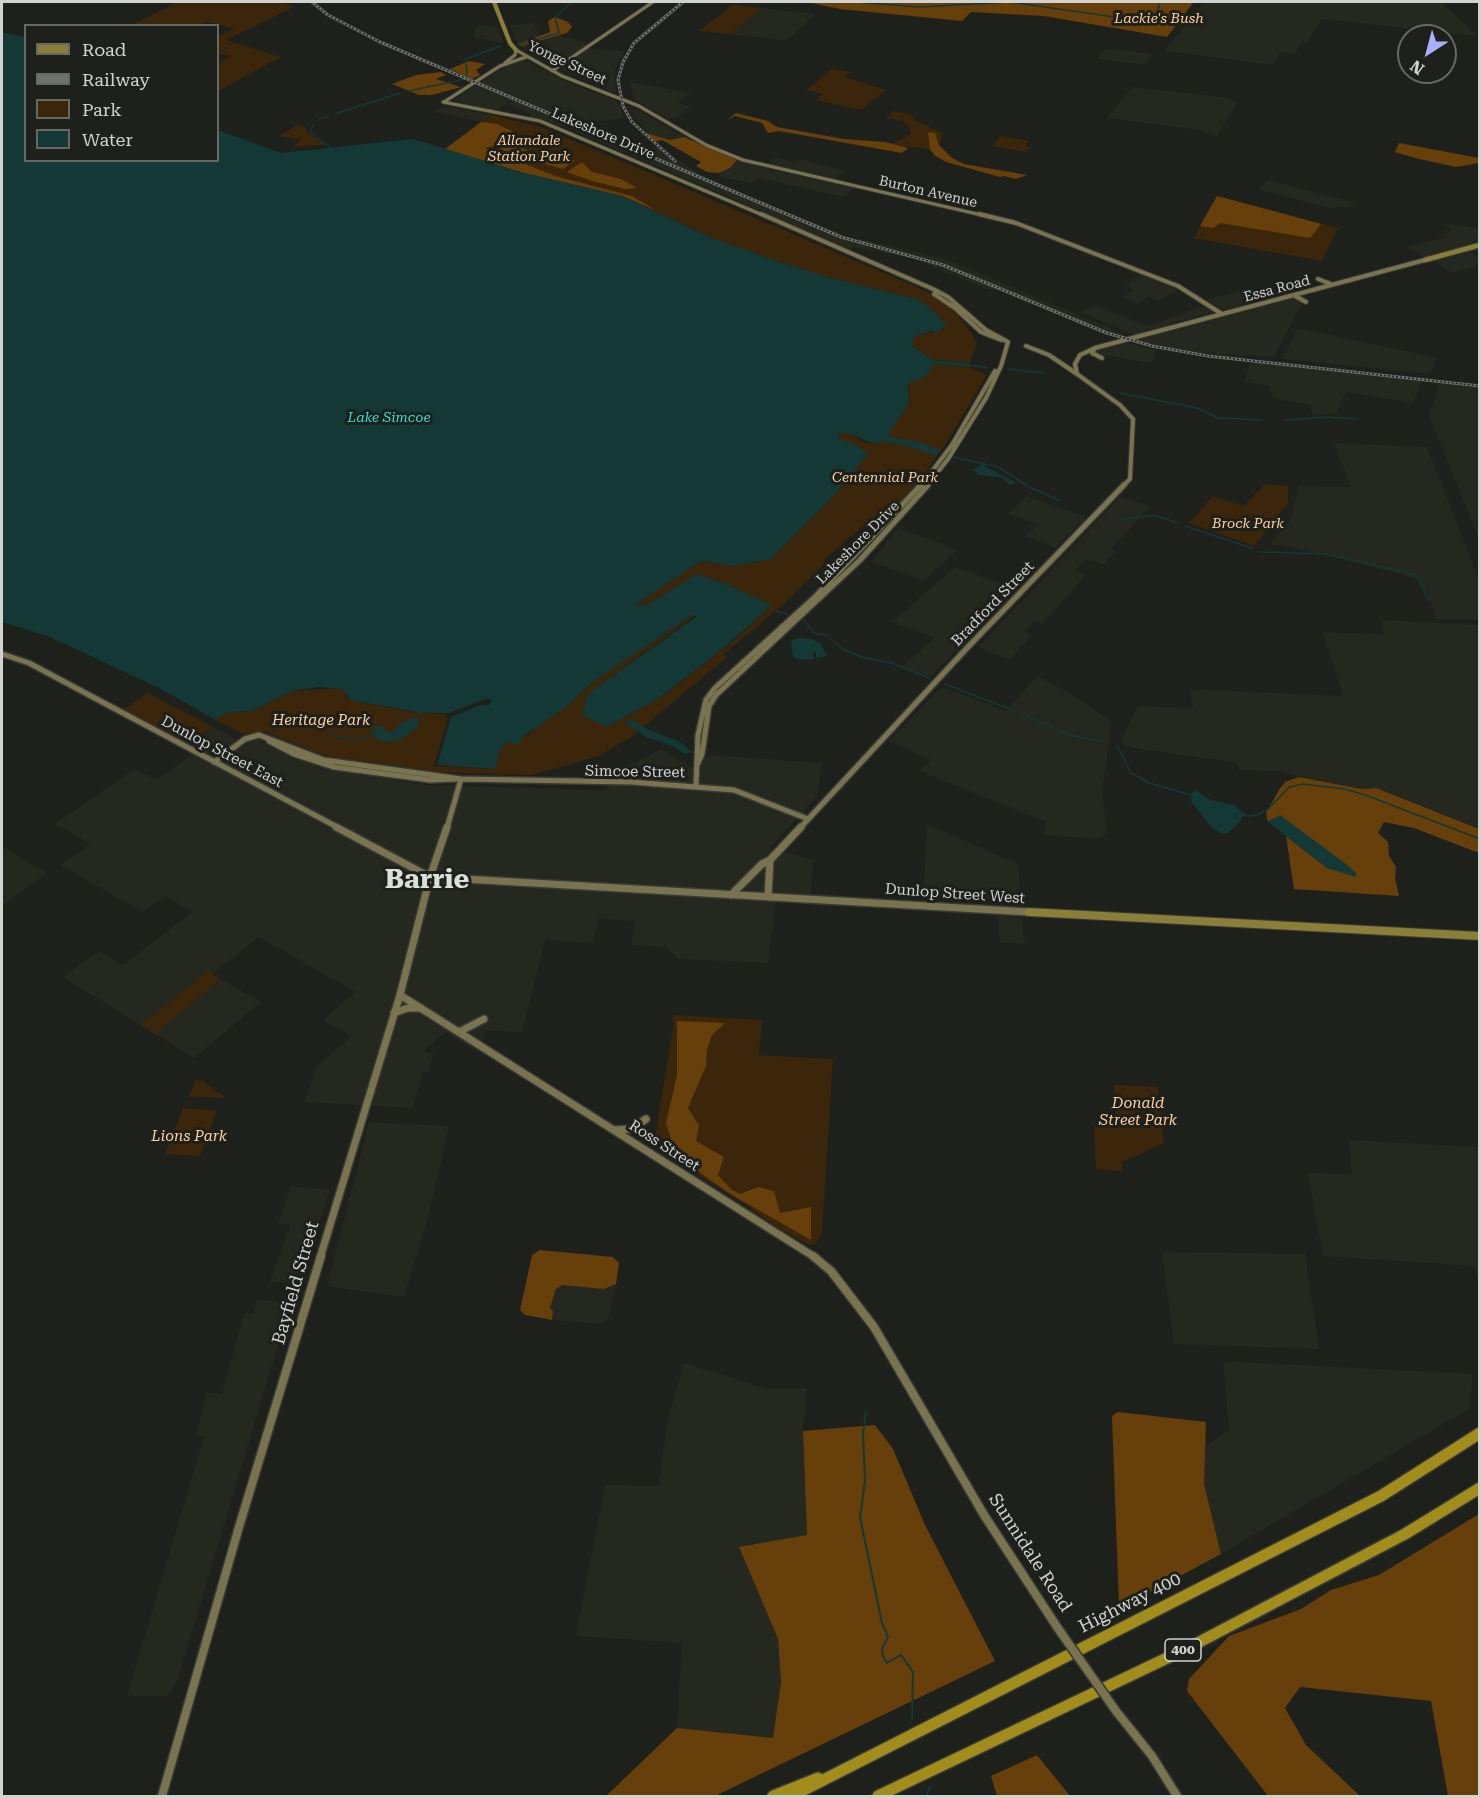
<!DOCTYPE html>
<html>
<head>
<meta charset="utf-8">
<style>
	body { margin:0 }
	#map { position:relative; width:1481px; height:1798px; overflow:hidden; background:#1e201c; font-family:"Roboto Serif",serif }
	canvas { display:block }
	.frame { position:absolute; inset:0; border:3px solid #d2d3d1; pointer-events:none }
	.legend { position:absolute; left:24px; top:24px; width:195px; height:138px; box-sizing:border-box; background:#1e201c; border:2px solid #666864; margin:0; padding:8px 10px; list-style:none; font-size:18px; color:#d2d3d1 }
	.legend li { display:flex; align-items:center; gap:12px; height:30px }
	.legend b { width:30px; border:2px solid #666864 }
	.north { position:absolute; left:1397px; top:24px; width:60px; height:60px; box-sizing:border-box; background:#1e201c; border:2px solid #666864; border-radius:50%; rotate:216deg; font-size:16px; font-weight:700; line-height:24px; text-align:center; color:#d2d3d1 }
	.north::after { content:''; display:block; margin:auto; width:21px; height:27px; background:#abaffb; clip-path:polygon(50% 0,100% 100%,50% 72%,0 100%) }
</style>
</head>
<body>
<div id="map">
<canvas width="1481" height="1798"></canvas>
<div class="frame"></div>
<ul class="legend">
<li><b style="height:8px;background:#8b7e39"></b>Road</li>
<li><b style="height:8px;background:#71726f"></b>Railway</li>
<li><b style="height:16px;background:#3b250b"></b>Park</li>
<li><b style="height:16px;background:#143836"></b>Water</li>
</ul>
<div class="north">N</div>
</div>
<script>
const g = document.querySelector('canvas').getContext('2d');
g.lineJoin = 'round';
function fill(path, color) { g.fillStyle = color; g.fill(path, 'evenodd'); }
const poly = rows => new Path2D(rows.map(r => 'M' + r).join(''));
function stroke(path, color, width, dash) { g.strokeStyle = color; g.lineWidth = width; g.lineCap = dash ? 'butt' : 'round'; g.setLineDash(dash || []); g.stroke(path); }
function label(font, color, halo, rows, align = 'center') {
  g.font = font + ' "Roboto Serif",serif'; g.lineWidth = 6; g.setLineDash([]); g.textBaseline = 'middle'; g.strokeStyle = halo; g.fillStyle = color; for (const [text, x, y, turn = 0] of rows) {
    g.save(); g.translate(x, y); g.rotate((+turn || 0) * Math.PI / 180); g.textAlign = isNaN(turn) ? turn : align; if (halo) g.strokeText(text, 0, 0); g.fillText(text, 0, 0); g.restore();
  }
}
fill(poly([
	[1204,2,1441,2,1478,36,1322,19,1307,42,1302,42,1294,54,1281,52,1272,65,1164,51],
	[763,8,816,14,787,41,730,34],
	[534,23,540,35,517,44,510,25],
	[496,25,504,43,473,37,477,26],
	[559,36,589,43,555,67,528,53,521,46],
	[587,48,625,51,615,70,616,94,557,68],
	[1106,48,1152,54,1144,65,1097,59],
	[524,60,567,82,619,102,624,118,580,124,643,150,658,147,706,178,855,240,865,240,945,259,1124,334,1123,337,1097,332,1000,290,987,289,926,264,929,262,854,247,850,249,562,126,529,116,532,114,509,104,511,101,497,110,452,101,509,64],
	[631,82,691,93,678,103,691,106,677,117,668,119,633,99],
	[1132,87,1224,97,1237,103,1216,137,1199,130,1107,118],
	[444,106,492,115,481,122,434,112],
	[637,109,667,127,684,137,670,140,648,133,629,111],
	[775,158,794,162,799,159,847,171,834,179,767,164],
	[737,160,768,169,855,188,844,197,759,178,751,183,720,177,719,173,730,168],
	[1268,180,1325,195,1354,202,1351,207,1329,208,1258,189],
	[1442,223,1479,228,1479,243,1423,257,1406,247,1447,237,1442,234,1453,230],
	[1469,252,1479,257,1479,266,1452,273,1434,262],
	[1143,275,1162,282,1178,290,1158,301,1149,297,1137,304,1121,297,1134,290,1124,285],
	[1238,291,1256,302,1224,310,1206,300],
	[1296,298,1303,301,1274,357,1198,353,1134,341],
	[1095,305,1147,326,1204,306,1212,312,1134,335,1080,312],
	[1298,328,1437,358,1430,374,1282,359],
	[1127,343,1156,350,1152,363,1097,354,1098,350],
	[1250,362,1422,381,1413,403,1346,392,1336,414,1313,415,1309,404,1273,399,1269,386,1245,382],
	[1440,383,1479,387,1479,539,1429,416],
	[1334,443,1427,447,1479,579,1479,620,1436,619,1431,602,1415,578,1343,559,1271,543,1290,521,1299,486,1351,487],
	[1026,496,1086,517,1056,548,1025,536,1039,524,1008,514],
	[1120,497,1150,507,1111,549,1116,551,1104,565,1087,559,1075,571,1086,575,1042,624,1035,621,1023,631,1032,635,1010,660,978,647],
	[898,528,957,550,924,581,871,562],
	[955,567,1014,588,931,677,902,667,934,638,892,622],
	[1382,620,1479,625,1479,829,1376,788,1362,789,1277,771,1239,770,1238,763,1133,748,1120,743,1138,706,1193,708,1190,689,1343,696,1322,632,1384,634],
	[1037,676,1077,697,1112,722,1102,791,1107,833,1097,839,1044,835,1046,822,920,771,931,760,888,741,942,687,1006,711],
	[213,727,238,740,259,740,294,758,321,766,423,785,607,790,610,775,661,749,691,767,711,755,822,763,817,796,770,848,813,860,811,895,777,892,768,963,678,959,666,947,631,945,635,921,598,919,593,943,545,940,522,1032,485,1031,479,1054,446,1032,423,1051,434,1053,428,1072,423,1072,413,1108,304,1102,317,1067,351,1036,323,1020,355,992,259,937,212,974,261,1002,194,1058,63,977,99,951,123,965,192,912,165,896,142,912,60,865,90,844,55,824,134,769,155,779,160,777,192,755,190,744],
	[927,824,1018,864,1021,901,923,898],
	[2,846,47,873,2,906],
	[998,916,1022,918,1025,944,1000,943],
	[369,1122,449,1126,427,1222,404,1297,327,1286],
	[1349,1140,1479,1147,1479,1284,1474,1266,1323,1256,1308,1173,1352,1174],
	[291,1186,330,1190,298,1283,270,1282,290,1225,278,1224],
	[1162,1252,1305,1254,1319,1349,1174,1344],
	[616,1284,608,1319,601,1324,552,1320,553,1311,550,1308,556,1288,562,1285,604,1289],
	[257,1300,284,1302,289,1308,178,1678,170,1693,166,1696,127,1696,204,1437,196,1435,207,1392,222,1394,244,1314,253,1314],
	[1223,1361,1473,1374,1469,1409,1221,1554,1204,1484,1205,1446,1229,1430],
	[684,1363,768,1389,807,1389,803,1431,807,1535,739,1548,778,1639,781,1682,773,1738,677,1728,682,1643,576,1636,605,1485,659,1486,667,1423]
]), '#24281f');
fill(poly([
	[178,2,282,2,294,7,226,40,281,57,218,91,218,64,230,56,218,53,218,37,234,28,206,22,200,25,132,25],
	[732,5,763,8,730,34,699,31],
	[832,69,851,72,845,77,886,90,861,110,816,100,823,94,806,90],
	[894,111,909,114,916,121,943,133,939,145,930,149,890,145,911,134,910,129,903,121,886,118],
	[492,115,544,128,924,290,950,306,971,332,977,344,970,363,933,360,912,346,915,336,945,329,921,300,827,277,773,260,712,238,622,196,445,149],
	[297,125,307,128,307,132,325,145,291,147,301,140,279,136],
	[1001,136,1029,141,1025,146,1031,148,1025,152,992,146],
	[1217,196,1338,228,1322,261,1194,238],
	[933,364,969,367,987,375,947,442,913,491,881,526,868,522,826,558,824,564,784,604,724,654,727,657,630,738,599,756,532,775,433,772,433,767,432,771,322,755,264,731,245,735,214,719,230,712,252,711,292,691,339,688,345,691,346,697,350,700,418,713,445,714,448,718,434,766,495,769,500,750,507,742,529,734,540,723,565,708,593,682,692,615,696,615,593,690,607,727,663,696,732,642,771,606,732,587,726,590,732,584,728,582,721,587,723,584,696,574,647,605,635,605,701,561,733,566,771,559,829,501,868,454,839,439,838,434,848,433,868,444,890,431,909,401,908,384,911,381,917,380],
	[1265,484,1288,486,1288,503,1254,546,1189,523,1213,496,1244,506],
	[148,693,213,727,190,744,124,709],
	[208,971,221,979,155,1034,141,1025],
	[676,1015,762,1020,759,1055,833,1059,822,1232,816,1244,809,1245,773,1225,770,1221,769,1222,748,1206,660,1151,654,1143,674,1022,671,1019],
	[195,1080,203,1081,226,1098,189,1097],
	[1114,1085,1158,1087,1164,1143,1122,1162,1122,1171,1096,1169,1094,1126,1117,1127],
	[183,1108,217,1111,200,1156,165,1154]
]), '#3b250b');
fill(poly([
	[806,2,1188,2,1193,3,1167,37,1044,16,971,12,962,21,840,9],
	[555,17,568,22,572,27,567,33,521,46,517,44,550,32,548,21],
	[469,61,485,64,476,70,480,75,472,79,450,69],
	[441,72,446,75,436,79,461,87,432,95,419,95,392,84,416,75],
	[736,113,768,121,777,127,844,139,885,142,908,148,902,153,779,131,768,133,762,123,735,116,727,120],
	[481,122,497,124,514,132,521,141,516,146,528,151,515,155,502,150,496,145,485,148,555,176,632,196,655,210,622,196,524,173,445,149],
	[928,132,935,133,939,145,952,158,964,164,1027,175,1016,179,1004,176,1000,177,946,162,934,155,930,149],
	[646,133,670,140,684,137,737,160,730,168,719,173,707,172,696,166,701,162,662,140,655,142],
	[1399,143,1479,158,1479,163,1456,167,1415,158,1395,152],
	[543,152,550,154,575,160,563,169,527,159],
	[582,162,592,172,621,179,637,188,625,189,592,181,567,172],
	[1217,196,1281,213,1321,224,1310,238,1220,223,1213,228,1200,226],
	[1299,777,1362,789,1376,788,1479,829,1479,853,1414,828,1384,822,1378,833,1388,842,1389,856,1396,867,1395,878,1399,896,1294,889,1286,836,1327,868,1272,819,1268,822,1266,813,1279,790,1285,782],
	[677,1021,725,1023,712,1035,707,1049,706,1066,688,1108,699,1126,696,1141,724,1157,718,1175,731,1189,740,1194,758,1187,774,1191,780,1213,811,1207,811,1240,732,1195,676,1156,666,1123,677,1075],
	[540,1250,613,1257,619,1263,616,1284,604,1289,562,1285,556,1289,550,1308,553,1311,552,1320,525,1315,520,1310,532,1255],
	[1118,1412,1206,1422,1204,1484,1221,1554,1124,1606,1119,1606,1112,1416],
	[875,1425,893,1449,925,1525,995,1661,715,1796,606,1796,677,1728,773,1738,781,1682,778,1639,739,1547,807,1535,803,1431],
	[1479,1514,1479,1796,1448,1796,1431,1701,1300,1687,1285,1708,1306,1745,1360,1796,1268,1796,1187,1691,1189,1679,1229,1636,1301,1609,1331,1590,1379,1575],
	[1037,1755,1070,1796,997,1796,991,1776]
]), '#673f0b');
fill(poly([
	[2,32,25,37,26,160,218,160,218,130,281,153,413,139,524,173,622,196,712,238,773,260,827,277,921,300,947,325,937,333,932,331,915,336,912,346,933,360,970,363,969,367,933,364,929,373,917,381,911,381,908,385,909,400,906,408,888,434,892,437,915,441,940,450,936,456,905,445,884,442,874,444,848,433,838,434,839,439,856,445,868,454,829,501,771,559,733,566,701,561,635,605,647,605,696,574,724,583,720,587,728,582,733,584,726,590,732,587,772,605,769,608,725,647,658,699,607,727,583,716,586,698,593,690,697,616,692,615,593,682,565,708,522,737,518,745,507,742,500,750,495,769,437,765,451,717,480,705,489,705,492,701,488,698,449,713,422,713,420,715,417,712,350,700,343,689,319,687,292,691,252,711,230,712,214,719,161,689,48,636,2,622],
	[980,462,986,464,984,466,1017,483,1010,485,1003,478,979,475,973,470,981,465],
	[798,638,811,639,821,644,827,656,816,658,816,652,812,653,815,659,800,660,793,657,791,641],
	[415,717,419,719,418,727,400,740,384,742,372,736,375,726,382,726,386,732,391,733,403,722],
	[632,719,647,729,680,742,692,752,685,754,673,746,646,737,625,723],
	[1195,790,1211,800,1234,805,1247,816,1241,817,1241,821,1228,833,1221,833,1212,828,1191,801,1191,795],
	[1280,815,1346,864,1356,873,1356,877,1327,868,1268,822]
]), '#143836');
stroke(poly([
	[856,2,920,7,1010,2,1121,18,1157,13,1160,2],
	[518,45,559,33,555,17,572,2],
	[467,78,466,59,501,46],
	[409,91,465,79],
	[335,114,400,93],
	[319,119,329,116],
	[313,125,310,132,331,148],
	[970,365,987,368],
	[1008,369,1044,373],
	[1120,393,1197,408,1218,418,1262,420],
	[1285,420,1326,417,1357,419],
	[950,456,998,467,1031,488,1059,500],
	[1119,520,1154,515,1178,523],
	[1185,526,1252,548],
	[1261,552,1326,554,1413,574,1420,578,1426,597,1430,600],
	[776,611,789,615],
	[804,620,814,633,826,635,843,649,862,657,892,663,929,678],
	[945,684,1015,711],
	[1023,714,1070,735,1104,742],
	[331,732,336,737,347,736,351,741,372,735],
	[1117,746,1131,773,1149,783,1191,795],
	[1247,816,1258,815,1269,808,1289,787,1303,784,1345,789,1368,796,1480,839]
]), '#143836', 1.5);
stroke(poly([
	[866,1411,863,1434,865,1481,860,1517,882,1623,888,1637,882,1649,883,1656,887,1663,901,1655,913,1672,912,1719],
	[926,1796,930,1787]
]), '#143836', 2);
const secondaryFar4 = poly([
	[505,63,515,55,516,50,562,76,639,106,706,145,743,160,986,216],
	[552,71,653,2],
	[443,102,540,121,765,216],
	[444,102,500,66,526,57]
]);
const secondaryFar3 = poly([
	[761,214,933,289,948,297,986,330,1008,342,1001,366,986,398,948,459,926,487],
	[979,214,1016,223,1178,286,1222,314],
	[1318,279,1331,284],
	[934,294,955,308,981,332,1001,340],
	[1295,296,1306,302],
	[1026,346,1049,355,1077,374],
	[1095,348,1092,353,1102,358],
	[920,487,952,445,995,371],
	[1122,487,1130,479,1133,419,1120,405,1077,374,1075,364,1080,355,1095,348,1425,260]
]);
const secondaryFar2 = poly([
	[2,654,29,663,339,828],
	[269,741,294,754,334,767,430,780,456,779],
	[214,762,245,739,259,735,324,760,461,779,631,782,734,790,808,819],
	[697,765,702,754,709,706,716,695,860,560,928,485],
	[696,785,698,735,706,700,715,688,815,597,921,485],
	[447,828,461,779],
	[800,828,967,648,1124,485]
]);
const secondaryFar1 = poly([
	[336,827,430,877,1029,912],
	[731,895,762,864,770,860,801,827],
	[768,897,770,860],
	[400,995,816,1258],
	[394,1013,408,1008,421,1008],
	[459,1032,484,1019],
	[614,1130,631,1129,646,1119],
	[320,1258,400,995,430,877,447,827]
]);
const secondary = poly([
	[813,1256,831,1271,874,1327,984,1515,1057,1627],
	[1116,1711,1152,1756,1177,1796],
	[162,1796,239,1527,321,1256]
]);
const primaryFar2 = poly([
	[494,2,510,43,516,50]
]);
const primaryFar1 = poly([
	[1425,260,1480,245]
]);
const primary = poly([
	[1029,912,1480,936]
]);
const highway = poly([
	[773,1796,818,1778],
	[792,1796,1381,1496,1480,1433],
	[878,1796,1186,1649,1405,1534,1480,1488]
]);
stroke(secondaryFar4, '#383a37', 4.5);
stroke(secondaryFar3, '#383a37', 6);
stroke(secondaryFar2, '#383a37', 8);
stroke(secondaryFar1, '#383a37', 10);
stroke(secondary, '#383a37', 11);
stroke(primaryFar2, '#383a37', 5);
stroke(primaryFar1, '#383a37', 7);
stroke(primary, '#383a37', 10);
stroke(highway, '#383a37', 14);
stroke(secondaryFar4, '#79744f', 3);
stroke(secondaryFar3, '#79744f', 4);
stroke(secondaryFar2, '#79744f', 5);
stroke(secondaryFar1, '#79744f', 7);
stroke(secondary, '#79744f', 8);
stroke(primaryFar2, '#8b7e39', 4);
stroke(primaryFar1, '#8b7e39', 4.5);
stroke(primary, '#8b7e39', 8);
stroke(highway, '#a28c1b', 11);
const rail = poly([
	[312,2,328,15,380,42,841,237,943,265,1107,333,1152,346,1208,356,1480,386],
	[675,161,632,122,623,106,618,80,623,62,634,43,683,2]
]);
stroke(rail, '#71726f', 3);
stroke(rail, '#1e201c', 1.5, [2]);
const secondaryBridge = poly([
	[1057,1627,1116,1711]
]);
stroke(secondaryBridge, '#383a37', 11, []);
stroke(secondaryBridge, '#79744f', 8);
label('italic 14px', '#ffd0a1', '#1e201c', [
	["Lackie's Bush",1159,19],
	["Allandale",529,141],
	["Station Park",529,157],
	["Centennial Park",885,478],
	["Brock Park",1248,524]
]);
label('14px', '#d2d3d1', '#1e201c', [
	["Yonge Street",567,63,25],
	["Lakeshore Drive",603,134,23],
	["Burton Avenue",928,192,13],
	["Essa Road",1277,289,-15],
	["Lakeshore Drive",858,543,-45]
]);
label('italic 14px', '#2edfd6', '#1e201c', [
	["Lake Simcoe",389,418]
]);
for (const [x, y, w] of [
	[1183,1650,36]
]) { const box = new Path2D(); box.roundRect(x - w / 2, y - 11, w, 22, 4.5); g.fillStyle = '#1e201c'; g.fill(box); stroke(box, '#d2d3d1', 1.5); }
label('bold 14px', '#d2d3d1', null, [
	["400",1183,1650]
]);
label('15px', '#d2d3d1', '#1e201c', [
	["Bradford Street",993,604,-46],
	["Dunlop Street East",222,752,28],
	["Simcoe Street",635,772,1],
	["Dunlop Street West",955,894,4],
	["Ross Street",664,1146,33]
]);
label('italic 15px', '#ffd0a1', '#1e201c', [
	["Heritage Park",321,721],
	["Donald",1138,1104],
	["Street Park",1138,1121],
	["Lions Park",189,1137]
]);
label('18px', '#d2d3d1', '#1e201c', [
	["Bayfield Street",296,1283,-74],
	["Sunnidale Road",1030,1553,57],
	["Highway 400",1130,1603,-27]
]);
label('bold 27px', '#dde0da', '#1e201c', [
	["Barrie",427,880]
]);
</script>
</body>
</html>
